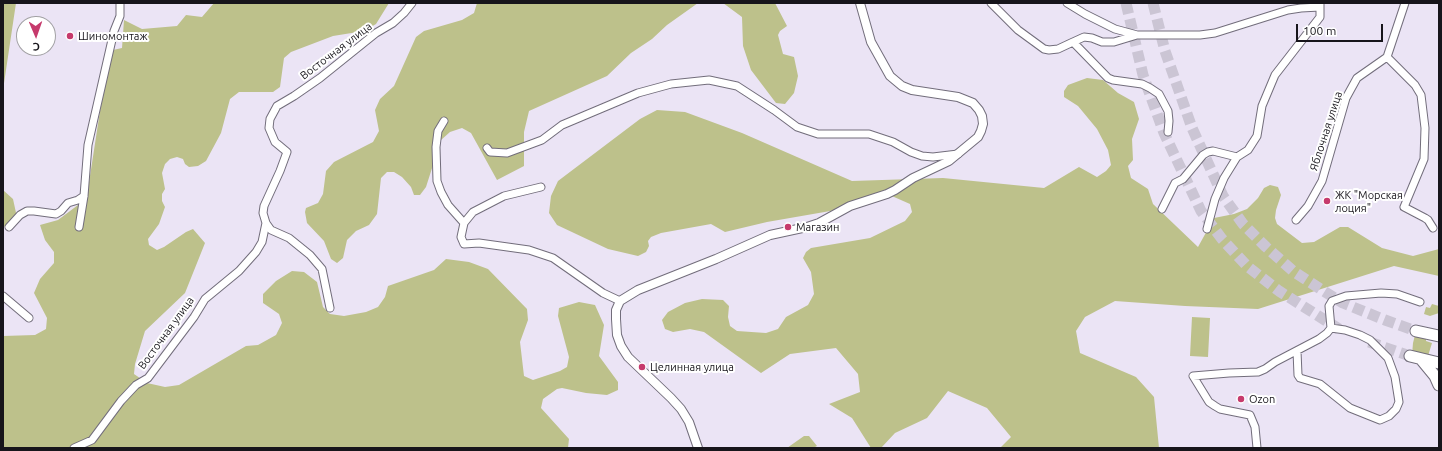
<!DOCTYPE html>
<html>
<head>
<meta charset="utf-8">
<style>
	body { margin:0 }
	#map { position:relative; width:1442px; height:451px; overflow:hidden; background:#ebe4f5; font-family:Ubuntu,sans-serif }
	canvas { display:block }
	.frame { position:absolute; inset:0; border:4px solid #17151b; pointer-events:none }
	.north { position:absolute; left:16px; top:16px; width:40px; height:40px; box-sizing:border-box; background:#fff; border:1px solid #a2a1a4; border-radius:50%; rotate:178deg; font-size:11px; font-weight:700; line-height:16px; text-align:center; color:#17151b }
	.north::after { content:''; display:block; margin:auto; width:14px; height:18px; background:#c63a6c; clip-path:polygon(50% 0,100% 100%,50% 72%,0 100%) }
	.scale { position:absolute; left:1296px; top:24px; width:87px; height:18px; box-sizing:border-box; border:2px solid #17151b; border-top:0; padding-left:5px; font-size:12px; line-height:14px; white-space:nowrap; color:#17151b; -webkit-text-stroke:3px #fff; paint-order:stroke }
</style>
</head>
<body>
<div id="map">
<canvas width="1442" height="451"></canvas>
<div class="frame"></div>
<div class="north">С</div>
<div class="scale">100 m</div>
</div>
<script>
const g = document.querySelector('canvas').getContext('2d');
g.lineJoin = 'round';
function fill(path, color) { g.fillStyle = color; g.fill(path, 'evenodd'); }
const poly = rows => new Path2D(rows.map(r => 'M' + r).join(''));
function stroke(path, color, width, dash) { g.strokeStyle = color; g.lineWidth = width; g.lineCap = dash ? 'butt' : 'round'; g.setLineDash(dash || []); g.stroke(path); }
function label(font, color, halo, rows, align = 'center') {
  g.font = font + ' Ubuntu,sans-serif'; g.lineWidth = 4; g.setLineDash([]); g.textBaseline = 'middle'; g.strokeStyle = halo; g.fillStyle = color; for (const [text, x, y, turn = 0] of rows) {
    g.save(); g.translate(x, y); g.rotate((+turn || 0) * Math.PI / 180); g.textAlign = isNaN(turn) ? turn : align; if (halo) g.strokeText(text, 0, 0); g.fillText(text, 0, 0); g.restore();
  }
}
fill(poly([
	[3,3,16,3,3,90],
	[214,3,389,3,376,24,364,31,333,36,291,52,284,58,280,87,273,92,239,92,230,99,221,133,206,161,198,166,189,167,185,164,183,159,177,157,170,159,165,164,162,173,165,189,162,194,162,201,165,207,159,224,148,239,149,245,157,250,164,247,186,232,193,229,205,243,185,293,145,331,135,364,134,374,147,383,165,387,179,385,246,346,258,345,276,335,282,323,279,314,263,303,263,294,276,281,292,271,304,272,317,282,323,307,330,314,344,316,366,312,378,307,385,297,388,286,434,270,446,259,469,262,488,269,527,309,528,320,520,342,524,376,533,380,560,371,567,367,569,357,558,316,559,308,579,302,595,305,604,325,599,356,618,382,618,390,607,395,586,393,562,388,557,389,543,399,541,408,569,439,568,448,3,448,3,336,35,335,46,329,47,318,34,293,40,279,54,263,54,252,45,240,40,225,58,220,78,205,88,189,100,111,113,50,122,48,124,20,142,29,177,26,186,15,202,17],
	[477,3,698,3,667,25,652,39,631,53,607,76,529,111,524,132,524,166,497,180,471,133,462,128,450,132,441,140,426,187,420,195,414,195,411,187,402,177,394,172,387,172,381,178,377,214,369,225,356,231,347,240,343,258,337,263,331,259,324,241,307,223,305,212,306,208,318,203,323,194,326,171,334,162,373,142,379,131,375,110,380,99,394,86,416,37,424,31,462,20,474,13],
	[723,3,775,3,787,26,780,31,778,35,783,54,794,57,798,76,794,93,785,104,776,103,751,70,743,46,742,17],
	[1087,78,1103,80,1118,93,1134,102,1139,119,1132,139,1133,160,1128,166,1131,178,1148,189,1153,204,1198,247,1214,218,1234,214,1247,209,1258,198,1264,188,1270,185,1278,187,1281,195,1276,210,1275,218,1277,224,1302,243,1314,242,1340,227,1348,227,1382,248,1413,256,1439,249,1439,276,1394,266,1258,309,1185,306,1115,301,1085,317,1076,331,1080,353,1136,377,1154,397,1159,448,1000,448,1011,437,987,408,948,391,927,418,895,433,881,448,871,448,852,418,829,404,860,392,858,374,836,348,790,354,761,373,704,332,690,329,673,332,665,329,662,320,668,312,685,303,702,299,723,300,729,306,728,317,730,326,737,331,766,333,778,329,786,317,808,305,814,294,811,272,803,258,806,252,811,248,870,238,905,221,912,212,910,204,885,193,836,210,767,222,725,232,711,224,661,233,651,237,648,241,649,246,646,252,638,256,608,249,557,225,549,213,551,196,558,181,640,119,657,110,685,112,742,133,852,181,943,178,1044,188,1079,167,1097,177,1106,171,1111,165,1108,150,1097,129,1078,106,1064,97,1064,91,1068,85],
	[3,190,13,199,18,222,3,227],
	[1432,304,1439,306,1439,313,1430,316,1424,314,1426,307,1430,308],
	[1192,317,1210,318,1208,357,1190,356],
	[1416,331,1426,339,1426,341,1432,343,1428,356,1412,355,1413,343],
	[804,436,809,436,817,446,813,448,787,448]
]), '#bdc18b');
stroke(poly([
	[1126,3,1143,75,1164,133,1201,211,1222,239,1247,266,1279,291,1339,329],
	[1153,3,1165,51,1192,128,1223,196,1243,224,1266,247,1293,271,1322,290,1343,303,1385,320,1416,331],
	[1369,342,1410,356]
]), '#cbc5d4', 11, [11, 5.5]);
const minor = poly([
	[991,3,1018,30,1044,49,1049,50,1058,49,1073,42,1108,78,1113,80,1142,84,1150,88,1159,94,1168,111,1169,121,1168,132],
	[1067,3,1085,14,1115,29,1137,35,1200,35,1215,33,1288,10,1301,8,1320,7],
	[1405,3,1387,57,1415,85,1421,95,1425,128,1424,159,1404,207,1425,218,1428,220,1433,228],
	[1073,42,1084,37,1092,38,1102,42,1114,42,1137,35],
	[444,121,438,131,436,147,437,181,441,192,448,205,464,223],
	[487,148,490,152,507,153,542,140,562,125,638,93,671,84,709,80,737,86,774,110,797,127,818,134,869,134,893,142,911,152,922,156,933,157,958,154],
	[541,187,504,196,473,212,464,223,461,237,464,244,479,243,529,250,553,258,603,293,620,301],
	[1162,209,1175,183,1183,179,1203,155,1208,152,1213,151,1237,157,1248,150,1257,136,1262,106,1275,75,1320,17,1320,3],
	[1296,220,1308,206,1322,181,1346,98,1357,78,1387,57],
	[9,227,20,215,27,211,34,211,56,214,61,211,68,203,78,200,84,196],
	[79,227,84,196,88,145,114,31,120,16,120,3],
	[1207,229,1215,199,1224,178,1237,157],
	[3,296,29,318],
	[330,308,322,269,310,255,289,238,271,230,266,223,263,213,264,206,280,171,287,152,275,142,269,128,270,119,277,106,294,96,320,78,376,33,393,23,404,13,412,3],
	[1297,351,1298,375,1300,378,1320,384,1350,408,1380,420,1389,416,1396,409,1399,402,1395,377,1388,358,1370,340,1360,335,1345,330,1331,328],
	[74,448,92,440,121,401,136,385,148,378,194,317,205,299,239,271,256,252,262,242,266,223],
	[1257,448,1255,427,1250,415,1220,409,1215,406,1209,402,1193,376,1229,373,1258,372,1265,369,1275,362,1319,339,1327,333,1331,328,1329,306,1332,301,1346,296,1381,293,1397,294,1420,302]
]);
const tertiary = poly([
	[698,448,689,422,681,409,671,398,628,357,621,346,617,335,616,319,616,310,620,301,638,290,716,259,770,235,807,227,819,223,850,206,887,194,895,190,913,178,949,161,978,137,981,131,983,124,982,116,979,110,973,103,958,97,912,90,902,86,890,76,871,42,860,3]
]);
const primary = poly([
	[1416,331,1439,336],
	[1410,356,1439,363],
	[1421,359,1435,376,1439,385]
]);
stroke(minor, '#726d7b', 9);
stroke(tertiary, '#726d7b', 10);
stroke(primary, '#726d7b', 13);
stroke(minor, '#fff', 7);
stroke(tertiary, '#fff', 8);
stroke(primary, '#fff', 11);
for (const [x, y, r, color] of [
	[70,36,4,"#c63a6c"],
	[1327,201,4,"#c63a6c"],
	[788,227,4,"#c63a6c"],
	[642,367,4,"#c63a6c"],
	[1241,399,4,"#c63a6c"]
]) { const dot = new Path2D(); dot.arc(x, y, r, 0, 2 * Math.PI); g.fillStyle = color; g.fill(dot); stroke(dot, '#fff', 1.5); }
label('11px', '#17151b', '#fff', [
	["Шиномонтаж",78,36],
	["ЖК \"Морская",1335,195],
	["лоция\"",1335,208],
	["Магазин",796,227],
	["Целинная улица",650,367],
	["Ozon",1249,399]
], 'left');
label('11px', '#17151b', '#fff', [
	["Восточная улица",336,51,-37],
	["Яблочная улица",1326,131,-72],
	["Восточная улица",166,333,-54]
]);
</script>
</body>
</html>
